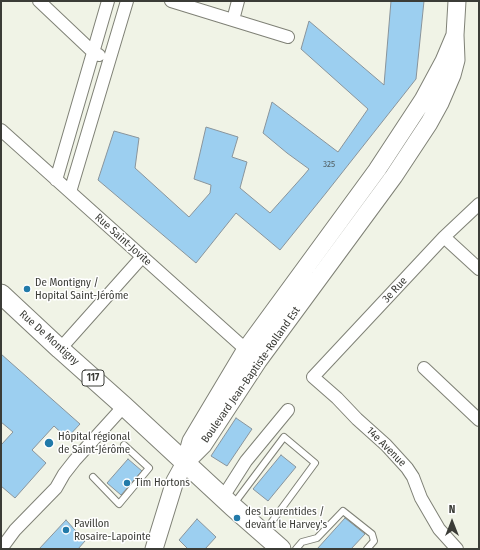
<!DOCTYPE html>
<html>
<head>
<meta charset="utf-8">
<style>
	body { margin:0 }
	#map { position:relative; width:480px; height:550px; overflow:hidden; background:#f0f3e6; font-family:"Fira Sans Condensed",sans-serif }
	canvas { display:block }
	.frame { position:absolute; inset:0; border:2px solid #3b3c37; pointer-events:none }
	.north { position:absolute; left:432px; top:502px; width:40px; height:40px; -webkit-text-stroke:3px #fff; paint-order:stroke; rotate:0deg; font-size:11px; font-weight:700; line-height:16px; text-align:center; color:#3b3c37 }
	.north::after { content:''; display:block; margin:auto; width:14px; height:18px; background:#3b3c37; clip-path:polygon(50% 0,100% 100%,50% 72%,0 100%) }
</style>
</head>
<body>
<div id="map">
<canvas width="480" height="550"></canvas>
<div class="frame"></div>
<div class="north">N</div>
</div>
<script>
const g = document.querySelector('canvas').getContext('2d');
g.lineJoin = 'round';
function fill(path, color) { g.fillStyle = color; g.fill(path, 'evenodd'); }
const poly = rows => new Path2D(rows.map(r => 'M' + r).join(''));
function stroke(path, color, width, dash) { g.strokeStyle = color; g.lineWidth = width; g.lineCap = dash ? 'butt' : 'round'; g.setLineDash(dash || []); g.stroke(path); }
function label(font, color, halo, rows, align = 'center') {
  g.font = font + ' "Fira Sans Condensed",sans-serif'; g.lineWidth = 3; g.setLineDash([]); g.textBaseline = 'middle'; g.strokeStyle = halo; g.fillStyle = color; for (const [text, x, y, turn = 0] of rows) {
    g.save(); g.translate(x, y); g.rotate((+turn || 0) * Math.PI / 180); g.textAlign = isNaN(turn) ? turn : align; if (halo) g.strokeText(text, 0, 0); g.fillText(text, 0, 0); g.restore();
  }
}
const building = poly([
	[391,1,424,1,416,79,326,193,280,250,236,213,196,263,98,180,114,131,139,138,135,168,189,217,210,193,211,185,194,179,206,127,238,137,232,157,247,162,240,188,270,213,304,175,309,169,287,153,263,133,272,102,338,152,368,109,301,49,309,21,384,85,391,1],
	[1,354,80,424,67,438,54,426,32,450,46,463,15,498,1,486,1,445,13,432,1,422,1,354],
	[236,418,252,429,227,466,211,456,236,418],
	[281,455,296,467,268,501,253,489,281,455],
	[128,459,142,471,121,495,107,483,128,459],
	[345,518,365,534,351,549,317,549,345,518],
	[197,519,216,537,205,549,188,549,179,540,197,519],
	[66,520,85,541,78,549,39,549,66,520]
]);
fill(building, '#9ccff0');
stroke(building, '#89949b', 1);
const lane = poly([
	[93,477,119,504,149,468,124,445],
	[233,505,284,437,315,463,265,531],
	[296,549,302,542,317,538,343,511,372,534,374,541,367,549]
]);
const street = poly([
	[39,1,93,52,99,55],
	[171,1,288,37],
	[233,20,238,1],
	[1,130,252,355],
	[56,180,108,1],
	[70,192,127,1],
	[444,237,479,269],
	[60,349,142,257],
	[424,368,479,420],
	[223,497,246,461,288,410],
	[1,549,15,530,56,488,64,474,75,460,124,406],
	[457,549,439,529,421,498,413,477,407,468,386,445,357,419,337,398,313,377,444,237,479,204]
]);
const secondary = poly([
	[185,463,203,445,258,361,394,176,429,123,440,103,452,75,456,60,455,35,457,1],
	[154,549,175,481,185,463,191,441,246,349,377,170,423,100,444,61,455,35]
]);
const primary = poly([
	[1,294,60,349,124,406,232,506,281,549]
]);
stroke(lane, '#7f8176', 8);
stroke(street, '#7f8176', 14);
stroke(secondary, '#7f8176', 19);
stroke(primary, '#7f8176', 21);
stroke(lane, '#fff', 6);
stroke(street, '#fff', 12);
stroke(secondary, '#fff', 17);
stroke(primary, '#fff', 19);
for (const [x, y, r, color] of [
	[27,289,4,"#217aa9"],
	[49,443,5,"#217aa9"],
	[127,483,4,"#217aa9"],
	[237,518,4,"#217aa9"],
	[66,530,4,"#217aa9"]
]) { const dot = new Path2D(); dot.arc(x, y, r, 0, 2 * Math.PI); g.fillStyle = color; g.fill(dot); stroke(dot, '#fff', 1.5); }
label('9px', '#536165', null, [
	["325",329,164]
]);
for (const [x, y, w] of [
	[93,378,22]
]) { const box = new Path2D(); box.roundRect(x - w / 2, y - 8, w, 16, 3); g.fillStyle = '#fff'; g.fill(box); stroke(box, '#3b3c37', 1); }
label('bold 10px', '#3b3c37', null, [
	["117",93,378]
]);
label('11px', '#3b3c37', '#fff', [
	["Rue Saint-Jovite",123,240,42],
	["3e Rue",395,290,-47],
	["Rue De Montigny",49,338,42],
	["Boulevard Jean-Baptiste-Rolland Est",251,375,-55],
	["14e Avenue",386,447,45]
]);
label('11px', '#3b3c37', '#fff', [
	["De Montigny /",35,283],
	["Hopital Saint-Jérôme",35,296],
	["Hôpital régional",58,437],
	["de Saint-Jérôme",58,450],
	["Tim Hortons",135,483],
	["des Laurentides /",245,512],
	["devant le Harvey's",245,525],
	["Pavillon",74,524],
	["Rosaire-Lapointe",74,537]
], 'left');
</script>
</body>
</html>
